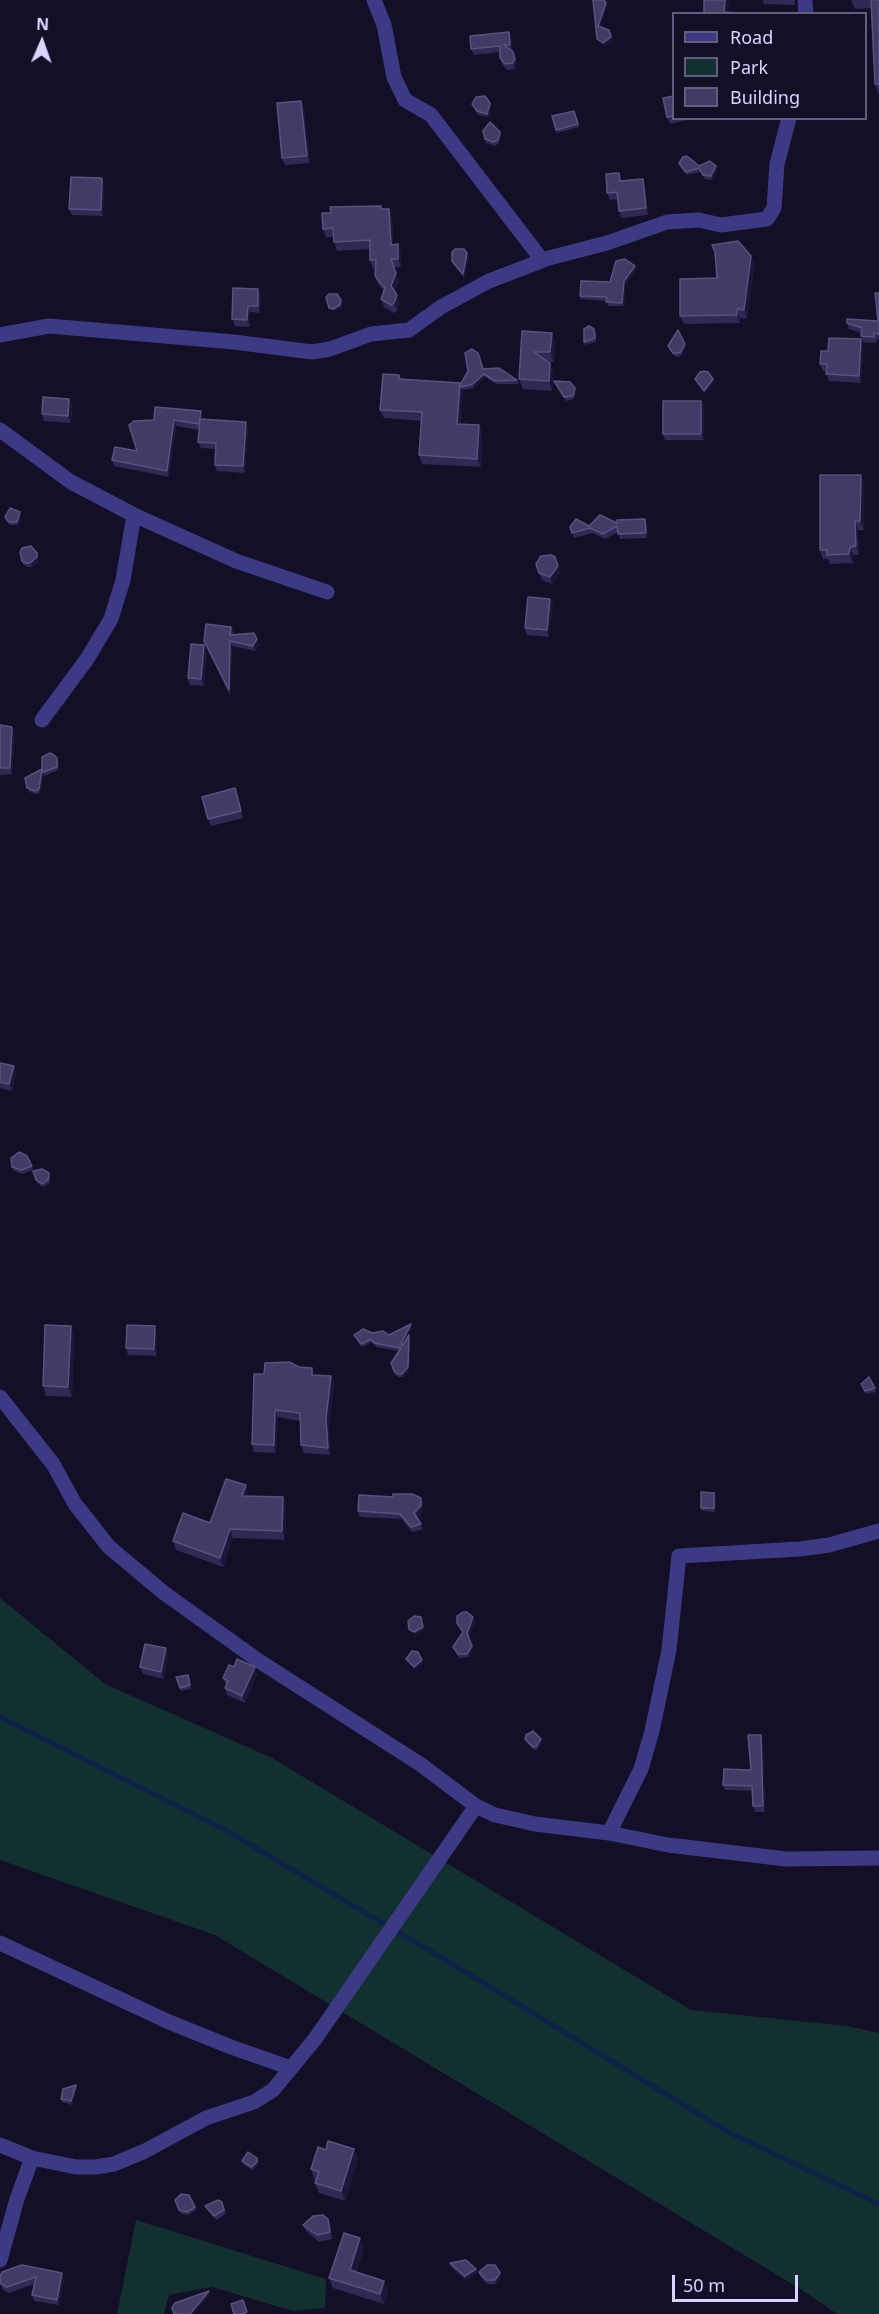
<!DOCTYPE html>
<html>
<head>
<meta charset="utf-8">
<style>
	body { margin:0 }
	#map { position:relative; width:879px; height:2314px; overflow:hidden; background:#130f26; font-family:"Noto Sans",sans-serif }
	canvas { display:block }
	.legend { position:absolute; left:672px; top:12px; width:195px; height:108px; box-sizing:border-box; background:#130f26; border:2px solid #625e7d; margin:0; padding:8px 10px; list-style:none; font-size:18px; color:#d9d4ff }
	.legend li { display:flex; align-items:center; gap:12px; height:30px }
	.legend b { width:30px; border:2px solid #625e7d }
	.north { position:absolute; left:12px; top:12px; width:60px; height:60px; -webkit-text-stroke:4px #130f26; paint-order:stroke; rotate:2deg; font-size:16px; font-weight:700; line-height:24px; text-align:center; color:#d9d4ff }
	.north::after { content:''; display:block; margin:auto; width:21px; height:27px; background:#d9d4ff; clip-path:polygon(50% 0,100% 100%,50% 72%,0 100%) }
	.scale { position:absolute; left:672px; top:2275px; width:126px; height:27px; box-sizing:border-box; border:3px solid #d9d4ff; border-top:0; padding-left:8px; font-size:18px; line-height:21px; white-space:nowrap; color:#d9d4ff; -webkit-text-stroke:4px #130f26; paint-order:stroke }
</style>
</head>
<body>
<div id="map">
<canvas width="879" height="2314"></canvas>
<ul class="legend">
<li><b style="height:8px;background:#3d3a85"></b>Road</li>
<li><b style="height:16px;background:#12302f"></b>Park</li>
<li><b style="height:16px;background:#433a66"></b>Building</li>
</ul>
<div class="north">N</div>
<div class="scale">50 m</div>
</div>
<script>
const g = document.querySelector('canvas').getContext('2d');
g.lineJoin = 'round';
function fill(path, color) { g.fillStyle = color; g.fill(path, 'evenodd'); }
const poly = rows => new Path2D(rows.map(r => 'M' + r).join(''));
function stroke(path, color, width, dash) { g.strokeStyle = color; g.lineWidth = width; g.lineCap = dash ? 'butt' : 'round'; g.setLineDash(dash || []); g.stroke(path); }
fill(poly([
	[0,1598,105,1684,272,1758,691,2010,847,2026,879,2033,879,2314,837,2314,802,2290,215,1935,0,1860],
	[136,2220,326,2279,325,2308,293,2311,212,2287,169,2295,164,2314,117,2314]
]), '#12302f');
stroke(poly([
	[0,1717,227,1831,469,1974,728,2132,879,2204]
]), '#0c2248', 5);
stroke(poly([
	[374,0,384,25,394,77,405,100,431,115,542,260],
	[805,0,806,14],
	[0,335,49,326,234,342,312,352,330,349,371,334,409,330,441,307,489,281,549,258,607,243,667,222,699,220,721,225,767,219,774,208,777,164,789,118],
	[0,430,71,482,134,515,236,561,327,592],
	[42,720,87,659,111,619,123,580,134,515],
	[0,1397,53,1464,75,1504,109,1547,164,1593,259,1661,420,1764,476,1806,495,1815,535,1824,609,1833,668,1845,786,1859,879,1858],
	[609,1833,641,1769,652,1731,669,1650,679,1556,800,1549,829,1545,879,1531],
	[0,1943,169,2022,231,2047,291,2068],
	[0,2145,32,2158],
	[0,2260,17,2199,32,2158,76,2167,96,2167,114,2164,145,2151,206,2118,254,2102,273,2090,315,2039,476,1806]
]), '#3d3a85', 15);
fill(poly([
	[763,0,795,0,795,5,764,4],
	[851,0,879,0,879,95,875,84,871,8,855,9],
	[509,32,511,38,513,51,512,51,513,52,517,65,515,69,507,70,502,64,500,58,500,52,474,55,471,49],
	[674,96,674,118,696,118,670,124,667,117],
	[490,103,491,107,489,117,478,115,472,104],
	[304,108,310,163,285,165,282,158],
	[574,111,579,127,557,133,552,116],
	[500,132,502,135,499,143,495,146,486,143,485,139],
	[679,163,699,166,716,166,717,170,712,180,705,179,700,172,687,175,680,167],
	[102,178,104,184,103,216,72,215,69,209],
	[622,179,622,181,645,186,648,215,621,218,619,211,618,199,610,200,607,193],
	[381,206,382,209,389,209,392,218,393,244,398,244,401,253,401,267,394,267,399,281,395,292,400,303,397,311,394,313,384,307,381,299,384,291,378,284,375,276,375,268,373,269,370,260,370,249,337,251,334,242,334,237,326,237,323,229,331,213],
	[712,245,751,256,754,265,747,319,740,318,740,323,684,324,680,316,717,278,716,255],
	[467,253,469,256,464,278,453,264,452,261],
	[636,270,625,285,624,306,608,306,607,301,581,299,580,296],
	[258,289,261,296,260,313,250,312,250,327,235,326,232,319],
	[879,293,879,340,877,339,876,343,863,342,861,336,861,333,849,329,847,323,878,321],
	[522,331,555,343,554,362,549,362,553,373,552,391,523,389,519,379],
	[596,332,596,342,585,345,584,342],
	[668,346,686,347,682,355,678,357,674,356],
	[863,346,861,383,829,381,826,374,827,371,823,371,820,364],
	[483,369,517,380,519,384,496,384,485,377,474,388,462,390,461,424,479,425,482,434,481,467,422,464,419,455,421,421,384,418,380,410,399,375,401,379,460,385],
	[554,381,575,388,577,392,574,399,566,401],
	[69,399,72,406,71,423,44,421,42,414],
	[701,401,704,408,704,440,665,440,663,434],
	[203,416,203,419,248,428,245,473,217,471,215,465,216,449,201,448,198,442,199,430,176,426,169,477,114,466,112,460,137,451,154,420],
	[864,484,864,530,858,530,859,555,853,555,853,563,830,564,828,559,823,559,820,550],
	[21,515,18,525,10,525,6,521,5,517],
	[617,523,647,524,647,538,620,539,618,532,605,539,592,533,574,538,570,527],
	[37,553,38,556,38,561,32,567,27,567,23,564,22,561],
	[555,557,560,573,552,584,542,580,536,564],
	[553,605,549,637,527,635,525,628],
	[231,627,233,632,233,635,257,639,259,645,255,651,232,646,230,696,204,641],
	[207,652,204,686,190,685,188,678],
	[0,725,15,734,12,774,0,775],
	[59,762,58,770,44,776,43,774,40,792,37,794,29,792,25,778],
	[235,788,243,818,211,826,208,819],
	[0,1063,16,1073,12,1091,0,1088],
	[27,1156,33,1170,22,1174,14,1171,12,1167],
	[49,1173,50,1176,50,1183,43,1187,37,1183,36,1180],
	[71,1326,74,1336,72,1397,46,1396,43,1386],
	[412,1327,406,1340,410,1338,409,1371,403,1377,399,1377,395,1375,391,1363,399,1351,376,1347,372,1342,362,1347,354,1335,372,1333,389,1335],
	[157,1333,157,1356,128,1355,126,1348],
	[254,1374,331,1376,334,1384,329,1426,330,1455,304,1453,301,1445,300,1421,278,1417,276,1453,254,1452,252,1444],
	[861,1384,875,1388,876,1392,866,1394],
	[249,1494,248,1496,283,1497,286,1506,285,1540,233,1538,223,1567,176,1550,173,1541,210,1523],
	[716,1496,715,1512,702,1511,701,1508],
	[421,1498,423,1503,423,1511,417,1518,423,1529,412,1532,402,1519,360,1517,358,1511],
	[475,1621,469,1637,473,1649,469,1657,459,1658,453,1647,463,1633,457,1623],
	[168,1654,164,1679,143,1674,140,1667],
	[234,1667,257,1674,245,1703,227,1695,225,1688,226,1685,223,1678],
	[188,1675,191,1689,181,1691,176,1677],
	[761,1735,763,1741,765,1812,755,1812,753,1806,752,1791,725,1790,723,1785,751,1770],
	[525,1739,541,1739,542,1742,538,1749,534,1750,526,1742],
	[76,2085,77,2089,72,2105,62,2102,61,2099],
	[354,2149,358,2159,345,2201,319,2193,315,2183,316,2180,314,2179,311,2169,326,2150],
	[242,2161,258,2162,258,2165,253,2171,244,2165],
	[175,2200,195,2207,196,2210,188,2215,181,2214],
	[222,2202,226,2214,216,2220,207,2209,205,2206],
	[328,2219,331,2226,332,2239,319,2242,306,2231,303,2225],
	[364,2248,356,2272,388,2291,384,2304,333,2288,329,2278],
	[450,2263,476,2269,478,2272,466,2280,451,2267],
	[2,2272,64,2279,59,2305,34,2301,32,2295,34,2284,9,2293,3,2290,0,2282],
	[479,2272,500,2273,501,2277,496,2284,487,2284,480,2276]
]), '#312854');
fill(poly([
	[725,0,729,0,728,14,724,12],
	[606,3,607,7,600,29,598,26],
	[509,32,511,38,513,51,510,45],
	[611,37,613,41,604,47,603,43],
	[513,52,517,65,515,69,513,63],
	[301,101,304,108,310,163,307,156],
	[490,103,491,107,489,117,487,114],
	[500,132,502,135,499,143,498,140],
	[716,166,717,170,712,180,711,176],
	[102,178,104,184,103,216,101,210],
	[643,179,645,186,648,215,646,208],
	[389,209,392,218,394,253,391,245],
	[398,244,401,253,401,267,398,259],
	[467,253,469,256,464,278,463,274],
	[751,256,754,265,747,319,744,310],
	[391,259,399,281,394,294,391,286],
	[635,266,636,270,625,285,624,306,622,303,624,281],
	[258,289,261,296,260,313,258,306],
	[397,295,400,303,397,311,394,303],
	[341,300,343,304,342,308,335,312,333,309],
	[248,306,250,312,250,327,247,320],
	[737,309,740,318,740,323,737,315],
	[552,333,555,343,554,362,550,352],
	[861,339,863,346,861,383,859,376],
	[685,344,686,347,682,355,681,352],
	[550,363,553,373,552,391,549,381],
	[484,374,485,377,474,388,473,384],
	[713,379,714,383,705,394,704,391],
	[460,383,463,391,460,433,457,424],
	[575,388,577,392,574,399,573,396],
	[69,399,72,406,71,423,68,416],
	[701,401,704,408,704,440,701,434],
	[201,411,203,416,201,430,199,424],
	[174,420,176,426,169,477,167,471],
	[246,422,248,428,245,473,243,466],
	[479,425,482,434,481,467,477,459],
	[861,475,864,484,864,530,860,521],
	[20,512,21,515,18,525,17,522],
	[645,519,647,524,647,538,646,533],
	[855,521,858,530,859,555,856,546],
	[850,547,853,555,853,563,849,554],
	[37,553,38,556,38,561,32,567,30,563],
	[558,566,560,573,552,584,550,577],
	[550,599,553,605,549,637,547,630],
	[257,639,259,645,255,651,253,646],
	[230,641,232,646,230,696,229,690],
	[204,645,207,652,204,686,201,679],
	[12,727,15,734,12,774,10,768],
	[42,769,43,773,40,792,39,789],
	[14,1066,16,1073,12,1091,9,1084],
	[411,1324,412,1327,402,1348,401,1344],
	[71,1326,74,1336,72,1397,68,1387],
	[155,1326,157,1333,157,1356,154,1349],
	[409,1335,410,1338,409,1371,403,1377,402,1374],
	[331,1376,334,1384,329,1426,330,1455,328,1448,326,1418],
	[275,1410,278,1417,276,1453,274,1445],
	[246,1485,249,1494,245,1505,242,1496],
	[714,1493,716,1496,715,1512,714,1508],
	[283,1497,286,1506,285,1540,282,1531],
	[421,1498,423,1503,423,1511,416,1518,414,1513],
	[230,1529,233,1538,223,1567,220,1558],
	[421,1617,424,1630,415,1636,414,1632],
	[473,1617,475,1621,469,1637,467,1633],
	[472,1646,473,1649,469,1657,467,1654],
	[166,1648,168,1654,164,1679,161,1672],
	[422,1660,423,1663,415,1671,414,1667],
	[255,1667,257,1674,245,1703,242,1696],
	[761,1735,763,1741,765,1812,763,1806],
	[541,1739,542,1742,538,1749,537,1746],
	[76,2085,77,2089,72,2105,71,2101],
	[354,2149,358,2159,345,2201,341,2191],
	[257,2158,258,2165,253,2171,252,2167],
	[328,2219,331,2226,332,2239,330,2232],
	[360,2238,364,2248,353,2280,350,2270],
	[476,2269,478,2272,466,2280,465,2276],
	[62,2273,64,2279,59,2305,57,2300],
	[500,2273,501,2277,496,2284,495,2280],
	[384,2281,388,2291,384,2304,380,2294],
	[209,2291,210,2295,194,2314,190,2314]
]), '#1d163a');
const building = poly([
	[593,0,604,0,606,3,598,26,609,30,611,37,603,43,597,39,593,0],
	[704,0,725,0,724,12,752,14,704,14,704,0],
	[871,0,879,0,879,84,875,84,871,0],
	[509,32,510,45,504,45,513,52,515,59,513,63,505,64,500,58,500,46,471,49,470,36,509,32],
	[485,96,490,103,487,114,477,111,472,104,476,97,485,96],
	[674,96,674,116,667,117,663,98,674,96],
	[301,101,307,156,282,158,277,103,301,101],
	[574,111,578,124,556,130,552,116,574,111],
	[490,122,500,132,498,140,493,142,485,139,483,131,490,122],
	[687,156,699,166,710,161,716,166,711,176,703,175,699,168,686,172,679,163,683,157,687,156],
	[619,173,620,181,643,179,646,208,619,211,617,192,607,193,606,174,619,173],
	[71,177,102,178,101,210,69,209,71,177],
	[381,206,381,209,389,209,391,245,398,244,398,259,391,259,396,273,391,286,397,295,394,303,391,305,381,299,385,288,375,276,376,260,370,260,370,240,334,242,333,228,323,229,322,213,331,213,330,207,381,206],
	[738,241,751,256,744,310,737,309,737,315,680,316,680,279,717,278,715,252,712,245,738,241],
	[455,249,464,249,467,253,463,274,452,261,452,252,455,249],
	[625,259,635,266,624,281,622,303,606,302,607,297,580,296,581,281,610,282,616,261,625,259],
	[233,288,258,289,258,306,248,306,247,320,232,319,233,288],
	[875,293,879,293,879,334,874,333,874,337,861,336,862,328,847,323,847,319,878,321,875,293],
	[329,294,337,294,341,300,340,305,333,309,329,308,326,297,329,294],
	[589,326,594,329,595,338,584,342,584,329,589,326],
	[678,330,685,344,681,352,677,353,673,353,668,346,678,330],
	[522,331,552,333,550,352,534,352,550,363,549,381,519,379,522,331],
	[829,338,861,339,859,376,826,374,827,364,820,364,821,351,828,351,829,338],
	[472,349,478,353,483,369,499,368,517,380,495,381,484,374,473,384,461,387,460,385,468,371,465,353,472,349],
	[704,371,708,372,713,379,704,391,695,379,700,372,704,371],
	[383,374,399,375,399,379,460,383,457,424,479,425,477,459,419,455,422,412,380,410,383,374],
	[554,381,570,382,575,388,573,396,564,397,554,381],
	[43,397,69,399,68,416,42,414,43,397],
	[663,401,701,401,701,434,663,434,663,401],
	[155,407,201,411,199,424,174,420,167,471,112,460,115,447,137,451,129,425,134,421,154,420,155,407],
	[200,419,246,422,243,466,215,465,216,443,198,442,200,419],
	[820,475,861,475,860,521,855,521,856,546,850,547,849,554,827,555,827,550,820,550,820,475],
	[10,508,20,512,17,522,9,522,5,517,10,508],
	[600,515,617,523,617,520,645,519,646,533,618,534,617,526,603,534,590,528,572,533,570,527,576,519,589,526,600,515],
	[31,546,37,553,37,557,30,563,26,563,22,561,20,552,22,548,31,546],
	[551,555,555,557,558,566,550,577,539,573,536,564,541,556,551,555],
	[528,597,550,599,547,630,525,628,528,597],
	[206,624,231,627,230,635,254,633,257,639,253,646,230,641,229,690,204,641,206,624],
	[191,644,204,645,201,679,188,678,191,644],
	[0,725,12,727,10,768,0,768,0,725],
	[50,753,54,755,57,758,57,767,43,772,42,769,39,789,35,791,27,788,25,778,42,769,42,757,50,753],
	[235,788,241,811,208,819,202,797,235,788],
	[0,1063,14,1066,9,1084,0,1082,0,1063],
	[19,1152,27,1156,32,1166,21,1170,12,1167,11,1158,19,1152],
	[42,1169,49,1173,48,1180,42,1184,36,1180,33,1171,42,1169],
	[411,1324,401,1344,402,1346,409,1335,408,1367,402,1374,398,1374,394,1371,391,1363,401,1348,374,1343,371,1339,361,1344,354,1335,363,1329,372,1333,383,1331,389,1335,411,1324],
	[45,1325,71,1326,68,1387,43,1386,45,1325],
	[127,1325,155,1326,154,1349,126,1348,127,1325],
	[289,1362,299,1367,312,1368,312,1375,331,1376,326,1418,328,1448,301,1445,300,1413,275,1410,274,1445,252,1444,254,1374,264,1374,265,1363,289,1362],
	[869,1377,875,1388,865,1391,861,1384,869,1377],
	[226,1479,246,1485,242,1496,283,1497,282,1531,230,1529,220,1558,173,1541,183,1513,210,1523,226,1479],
	[701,1492,714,1493,714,1508,701,1508,701,1492],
	[393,1494,412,1494,421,1498,421,1506,414,1513,421,1524,411,1527,400,1514,358,1511,359,1495,393,1497,393,1494],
	[463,1612,467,1612,473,1617,467,1633,472,1646,467,1654,458,1654,453,1647,463,1632,457,1623,457,1616,463,1612],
	[414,1616,421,1617,423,1627,414,1632,409,1629,408,1621,414,1616],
	[145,1644,166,1648,161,1672,140,1667,145,1644],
	[412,1651,418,1652,422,1660,414,1667,406,1659,412,1651],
	[237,1659,255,1667,242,1696,225,1688,228,1681,223,1678,229,1665,234,1667,237,1659],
	[188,1675,190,1685,180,1688,176,1677,188,1675],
	[533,1731,541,1739,537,1746,533,1747,525,1739,526,1735,533,1731],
	[748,1735,761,1735,763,1806,753,1806,752,1786,723,1785,724,1769,751,1770,748,1735],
	[76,2085,71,2101,61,2099,63,2089,76,2085],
	[328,2141,354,2149,341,2191,315,2183,319,2172,311,2169,318,2147,326,2150,328,2141],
	[248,2152,257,2158,257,2162,252,2167,242,2161,248,2152],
	[181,2194,189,2195,195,2207,187,2212,179,2210,175,2200,181,2194],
	[218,2200,222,2202,224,2210,214,2216,205,2206,218,2200],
	[323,2215,328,2219,330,2232,317,2235,303,2225,313,2216,323,2215],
	[344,2233,360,2238,350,2270,384,2281,380,2294,329,2278,344,2233],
	[466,2260,476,2269,465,2276,450,2263,466,2260],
	[22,2265,62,2273,57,2300,32,2295,36,2277,7,2287,1,2284,0,2276,2,2272,22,2265],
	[487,2265,495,2265,500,2273,495,2280,486,2280,479,2272,487,2265],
	[209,2291,190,2314,174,2314,172,2308,175,2303,209,2291],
	[243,2300,247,2312,242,2314,234,2314,231,2304,243,2300]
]);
fill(building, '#433a66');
stroke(building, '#5a527e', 1.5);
</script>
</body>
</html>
